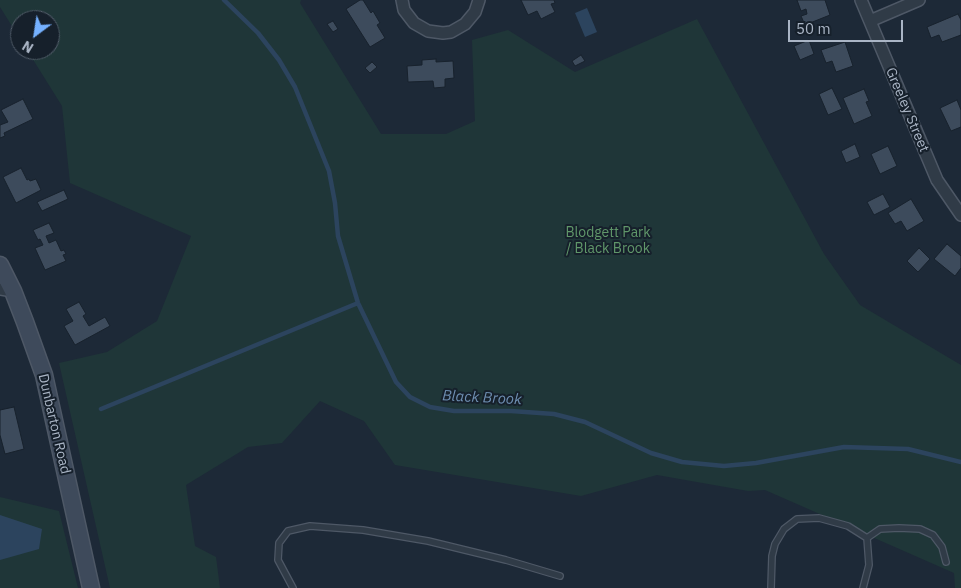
<!DOCTYPE html>
<html>
<head>
<meta charset="utf-8">
<style>
	body { margin:0 }
	#map { position:relative; width:961px; height:588px; overflow:hidden; background:#1d2937; font-family:"IBM Plex Sans",sans-serif }
	canvas { display:block }
	.north { position:absolute; left:10px; top:10px; width:50px; height:50px; box-sizing:border-box; background:#16202b; border:1px solid #515c69; border-radius:50%; rotate:211deg; font-size:14px; font-weight:700; line-height:20px; text-align:center; color:#aab5c5 }
	.north::after { content:''; display:block; margin:auto; width:18px; height:22px; background:#75b1ff; clip-path:polygon(50% 0,100% 100%,50% 72%,0 100%) }
	.scale { position:absolute; left:788px; top:20px; width:115px; height:22px; box-sizing:border-box; border:2px solid #aab5c5; border-top:0; padding-left:6px; font-size:15px; line-height:18px; white-space:nowrap; color:#aab5c5; -webkit-text-stroke:4px #16202b; paint-order:stroke }
</style>
</head>
<body>
<div id="map">
<canvas width="961" height="588"></canvas>
<div class="north">N</div>
<div class="scale">50 m</div>
</div>
<script>
const g = document.querySelector('canvas').getContext('2d');
g.lineJoin = 'round';
function fill(path, color) { g.fillStyle = color; g.fill(path, 'evenodd'); }
const poly = rows => new Path2D(rows.map(r => 'M' + r).join(''));
function stroke(path, color, width, dash) { g.strokeStyle = color; g.lineWidth = width; g.lineCap = dash ? 'butt' : 'round'; g.setLineDash(dash || []); g.stroke(path); }
function label(font, color, halo, rows, align = 'center') {
  g.font = font + ' "IBM Plex Sans",sans-serif'; g.lineWidth = 4; g.setLineDash([]); g.textBaseline = 'middle'; g.strokeStyle = halo; g.fillStyle = color; for (const [text, x, y, turn = 0] of rows) {
    g.save(); g.translate(x, y); g.rotate((+turn || 0) * Math.PI / 180); g.textAlign = isNaN(turn) ? turn : align; if (halo) g.strokeText(text, 0, 0); g.fillText(text, 0, 0); g.restore();
  }
}
fill(poly([
	[0,0,301,0,300,3,381,134,446,134,475,121,472,40,508,30,575,72,697,19,824,254,860,305,961,365,961,588,955,588,954,573,765,490,748,491,657,475,581,496,395,465,364,421,320,401,282,443,248,447,186,485,195,546,216,557,220,588,110,588,59,363,107,352,157,321,191,236,70,183,62,106,27,50,50,50,50,20,20,20,20,39,0,7],
	[0,497,59,511,78,588,0,588]
]), '#1f3638');
fill(poly([
	[587,8,597,32,585,37,575,13],
	[0,515,42,529,39,549,0,560]
]), '#2c445e');
stroke(poly([
	[224,0,258,33,279,60,295,87,329,171,335,203,338,236,358,303,396,382,410,397,430,407,454,411,511,411,554,414,585,422,651,453,682,462,724,466,756,463,844,447,908,449,961,462],
	[101,409,358,303]
]), '#2c445e', 4.5);
const building = poly([
	[360,0,363,0,371,13,373,11,380,23,377,25,385,38,370,47,346,9,360,0],
	[521,0,554,0,555,3,551,4,555,12,541,19,537,11,528,15,521,0],
	[797,0,825,0,830,15,805,25,801,16,807,14,806,9,801,11,797,0],
	[958,14,961,20,961,35,942,42,939,35,931,38,927,27,958,14],
	[333,21,338,29,333,32,327,24,333,21],
	[809,40,814,54,800,60,794,46,809,40],
	[845,42,853,66,836,72,832,61,826,63,821,50,845,42],
	[581,55,585,61,575,66,572,61,581,55],
	[436,59,436,62,453,61,454,78,445,79,445,87,434,88,433,81,408,82,407,66,422,65,422,60,436,59],
	[372,62,377,67,370,73,365,68,372,62],
	[832,88,842,109,828,115,819,94,832,88],
	[864,89,869,101,866,102,872,116,854,124,843,98,864,89],
	[23,99,33,119,4,133,5,136,0,138,0,125,8,122,1,110,23,99],
	[957,100,961,110,961,127,951,131,940,108,957,100],
	[855,144,860,157,846,163,841,151,855,144],
	[888,146,897,166,880,174,871,154,888,146],
	[21,168,27,180,29,179,30,181,36,179,41,190,16,203,3,177,21,168],
	[64,190,68,199,42,211,37,202,64,190],
	[883,194,890,207,874,215,867,202,883,194],
	[911,199,924,221,907,231,901,221,895,224,888,213,911,199],
	[49,223,54,233,46,236,49,243,56,240,61,251,64,250,66,254,63,255,66,261,45,270,35,248,43,245,40,239,38,240,33,230,49,223],
	[947,244,961,256,961,268,955,276,934,259,947,244],
	[919,248,930,259,918,272,907,261,919,248],
	[79,302,86,314,83,316,89,326,105,317,110,326,75,345,64,326,73,321,66,309,79,302],
	[14,407,24,449,5,454,0,435,0,410,14,407]
]);
fill(building, '#3d4b5c');
stroke(building, '#18222d', 1);
const lane = poly([
	[293,588,278,560,279,543,288,531,310,526,363,530,428,541,506,560,560,576],
	[771,588,772,556,775,544,784,529,797,519,819,518,848,526,867,538],
	[863,588,869,565,867,538,880,529,899,528,920,529,933,535,942,547,946,562]
]);
const street = poly([
	[402,0,404,10,414,23,428,31,443,33,451,32,465,24,475,12,479,0],
	[861,0,937,180,961,215],
	[870,21,919,0],
	[0,289,13,291]
]);
const secondary = poly([
	[0,265,13,291,25,322,44,375,91,588]
]);
stroke(lane, '#4e5866', 8);
stroke(street, '#4e5866', 14);
stroke(secondary, '#4e5866', 19);
stroke(lane, '#303b47', 5.5);
stroke(street, '#303b47', 11);
stroke(secondary, '#3e4a5b', 16);
label('14px', '#aab5c5', '#16202b', [
	["Greeley Street",907,110,67],
	["Dunbarton Road",54,424,77]
]);
label('14px', '#60976a', '#16202b', [
	["Blodgett Park",608,233],
	["/ Black Brook",608,249]
]);
label('italic 15px', '#6e8eb1', '#16202b', [
	["Black Brook",482,398,3]
]);
</script>
</body>
</html>
